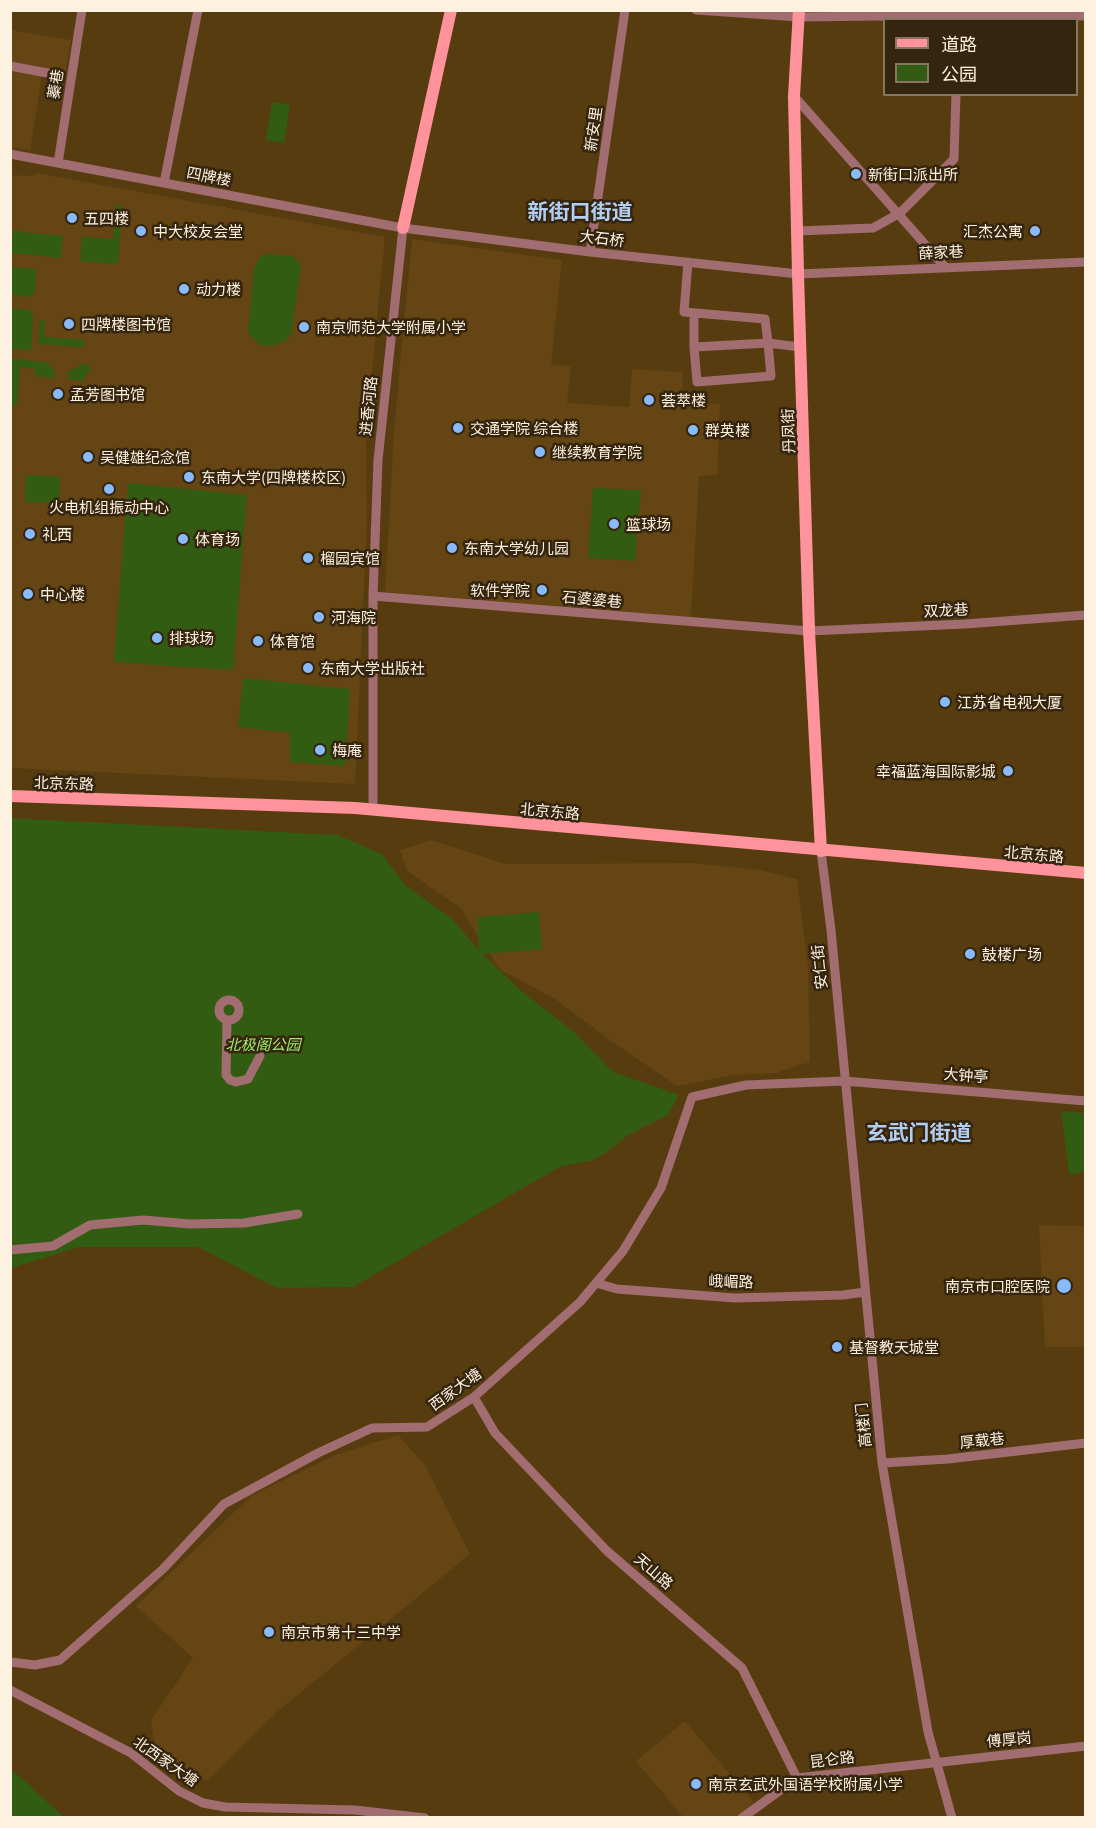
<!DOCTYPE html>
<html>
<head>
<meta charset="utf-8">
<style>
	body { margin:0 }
	#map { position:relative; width:1096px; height:1828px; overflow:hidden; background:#573c10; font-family:Georgia,"Noto Sans SC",serif }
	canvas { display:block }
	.frame { position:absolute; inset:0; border:12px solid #fdf1e0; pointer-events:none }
	.legend { position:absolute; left:883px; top:18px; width:195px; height:78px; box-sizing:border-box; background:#35250e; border:2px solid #857762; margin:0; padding:8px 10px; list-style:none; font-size:18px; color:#fdf1e0 }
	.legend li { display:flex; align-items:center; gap:12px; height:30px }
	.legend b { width:30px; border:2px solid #857762 }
</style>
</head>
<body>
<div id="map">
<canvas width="1096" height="1828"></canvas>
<div class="frame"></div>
<ul class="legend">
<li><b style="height:8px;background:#ff939c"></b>道路</li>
<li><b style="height:16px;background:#325c12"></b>公园</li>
</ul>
</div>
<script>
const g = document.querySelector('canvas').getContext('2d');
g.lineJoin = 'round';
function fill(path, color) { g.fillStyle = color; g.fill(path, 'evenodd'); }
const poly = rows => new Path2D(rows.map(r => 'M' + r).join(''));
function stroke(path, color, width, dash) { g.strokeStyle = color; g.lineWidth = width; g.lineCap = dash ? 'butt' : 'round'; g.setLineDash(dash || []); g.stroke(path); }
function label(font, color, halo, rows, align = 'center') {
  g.font = font + ' Georgia,"Noto Sans SC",serif'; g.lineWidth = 5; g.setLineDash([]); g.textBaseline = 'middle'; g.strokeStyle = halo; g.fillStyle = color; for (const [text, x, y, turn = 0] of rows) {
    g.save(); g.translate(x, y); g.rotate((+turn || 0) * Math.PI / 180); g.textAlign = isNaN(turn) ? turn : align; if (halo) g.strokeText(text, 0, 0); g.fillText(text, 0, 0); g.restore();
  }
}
fill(poly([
	[10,30,71,40,64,79,42,76,30,150,11,147],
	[37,173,385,237,366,432,367,523,355,784,11,768,11,175,32,176],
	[412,239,562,260,551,365,571,366,567,403,629,407,632,369,683,372,681,404,720,404,717,475,699,476,691,617,385,592,394,430],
	[431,840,506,864,694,863,760,870,797,879,808,967,810,1062,775,1073,733,1075,677,1086,614,1043,555,999,501,970,482,943,462,909,407,871,400,850],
	[1039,1225,1085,1226,1085,1347,1045,1347],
	[398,1435,425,1465,470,1554,276,1713,207,1781,155,1747,151,1720,193,1658,136,1606,251,1496,335,1455],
	[685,1721,757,1806,742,1817,683,1817,636,1761]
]), '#644513');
fill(poly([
	[272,102,290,105,284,143,266,140],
	[116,205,122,206,118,264,80,261,82,237,113,239],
	[13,231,63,236,61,258,11,253],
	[266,254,293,256,301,266,291,335,285,341,273,346,260,345,248,333,254,268,259,258],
	[10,267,36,269,35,293,29,297,11,295],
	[11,308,29,310,33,315,31,350,11,349],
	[40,320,45,320,44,337,84,340,84,347,38,344],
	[11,358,48,363,54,371,55,378,35,376,35,369,20,367,17,406,11,405],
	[82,364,90,366,89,374,85,373,84,381,67,379,68,372],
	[26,475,60,477,59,503,25,502],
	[128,483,247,495,233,670,114,662],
	[593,488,641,490,635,561,588,558],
	[243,678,350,689,345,766,290,762,290,733,238,727],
	[10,818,337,835,382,854,405,885,451,918,479,950,477,917,539,912,542,949,482,954,519,989,575,1033,613,1072,679,1095,668,1115,628,1135,606,1153,590,1161,559,1167,353,1287,277,1288,198,1247,79,1247,11,1268],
	[1061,1111,1085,1113,1085,1171,1069,1175],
	[10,1769,11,1769,64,1817,11,1817]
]), '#325c12');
stroke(poly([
	[696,10,799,17,959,15,1086,16],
	[10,66,58,75],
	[794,96,945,267],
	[10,154,403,228,590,252,798,274,1086,262],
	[58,163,82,10],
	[164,183,198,10],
	[797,231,873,228,900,213,954,159,956,94],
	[590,252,625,10],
	[688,262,684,312,765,319,768,343,800,347],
	[694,313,694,347,768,343,771,376,697,382,694,347],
	[373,596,809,631,965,624,1086,615],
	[373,810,373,596,378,460,403,228],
	[821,851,831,930,882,1463,928,1732,952,1818],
	'219 1010a10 10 0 1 1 20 0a10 10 0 1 1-20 0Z',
	[227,1020,226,1075,230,1080,236,1082,248,1079,260,1056],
	[10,1250,53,1246,90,1225,143,1220,190,1224,244,1223,298,1214],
	[596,1283,617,1289,735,1298,843,1295,865,1292],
	[474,1397,495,1433,607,1551,742,1668,797,1778],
	[882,1463,948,1459,1086,1443],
	[10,1662,35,1665,60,1660,163,1569,224,1504,318,1453,372,1428,427,1427,474,1397,580,1302,623,1251,661,1188,692,1097,746,1085,844,1081,1086,1101],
	[10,1690,131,1753,179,1791,203,1803,225,1807,355,1810,425,1818],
	[742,1818,797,1778,1086,1746]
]), '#a26d70', 9);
stroke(poly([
	[799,10,794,96,798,274,809,631,821,851],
	[403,228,451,10],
	[10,796,355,808,1086,873]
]), '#ff939c', 12);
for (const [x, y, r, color] of [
	[856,174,6,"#88bafc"],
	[72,218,6,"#88bafc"],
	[141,231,6,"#88bafc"],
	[1035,231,6,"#88bafc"],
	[184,289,6,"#88bafc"],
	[69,324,6,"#88bafc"],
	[304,327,6,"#88bafc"],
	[58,394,6,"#88bafc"],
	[649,400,6,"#88bafc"],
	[458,428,6,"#88bafc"],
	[693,430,6,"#88bafc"],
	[540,452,6,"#88bafc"],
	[88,457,6,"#88bafc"],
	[189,477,6,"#88bafc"],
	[109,489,6,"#88bafc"],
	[614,524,6,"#88bafc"],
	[30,534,6,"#88bafc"],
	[183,539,6,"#88bafc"],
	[452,548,6,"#88bafc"],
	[308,558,6,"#88bafc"],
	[542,590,6,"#88bafc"],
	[28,594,6,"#88bafc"],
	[319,617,6,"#88bafc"],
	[157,638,6,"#88bafc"],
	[258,641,6,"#88bafc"],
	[308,668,6,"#88bafc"],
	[945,702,6,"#88bafc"],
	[320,750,6,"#88bafc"],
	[1008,771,6,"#88bafc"],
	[970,954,6,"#88bafc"],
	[1064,1286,8,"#88bafc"],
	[837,1347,6,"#88bafc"],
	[269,1632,6,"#88bafc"],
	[696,1784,6,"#88bafc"]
]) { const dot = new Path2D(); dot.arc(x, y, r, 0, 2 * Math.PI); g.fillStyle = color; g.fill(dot); stroke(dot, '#35250e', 2); }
label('15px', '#fdf1e0', '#35250e', [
	["蓁巷",55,84,-81],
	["新安里",593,129,-82],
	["四牌楼",209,176,11],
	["大石桥",602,238,7],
	["薛家巷",941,252,-3],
	["进香河路",368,406,-84],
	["丹凤街",788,431,-92],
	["石婆婆巷",592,599,5],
	["双龙巷",946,610,-3],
	["北京东路",64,783,2],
	["北京东路",550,811,5],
	["北京东路",1034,854,5],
	["安仁街",819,967,-96],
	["大钟亭",966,1075,4],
	["峨嵋路",731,1281,2],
	["西家大塘",455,1389,-36],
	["高楼门",863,1425,-96],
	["厚载巷",982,1440,-6],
	["天山路",654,1571,41],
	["傅厚岗",1009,1739,-6],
	["昆仑路",832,1759,-7],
	["北西家大塘",166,1761,35]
]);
label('15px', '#fdf1e0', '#35250e', [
	["新街口派出所",868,174],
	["五四楼",84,218],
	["中大校友会堂",153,231],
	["汇杰公寓",1023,231,"right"],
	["动力楼",196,289],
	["四牌楼图书馆",81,324],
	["南京师范大学附属小学",316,327],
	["孟芳图书馆",70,394],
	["荟萃楼",661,400],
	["交通学院 综合楼",470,428],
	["群英楼",705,430],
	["继续教育学院",552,452],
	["吴健雄纪念馆",100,457],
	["东南大学(四牌楼校区)",201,477],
	["火电机组振动中心",109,507,"center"],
	["篮球场",626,524],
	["礼西",42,534],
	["体育场",195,539],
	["东南大学幼儿园",464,548],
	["榴园宾馆",320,558],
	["软件学院",530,590,"right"],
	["中心楼",40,594],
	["河海院",331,617],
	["排球场",169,638],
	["体育馆",270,641],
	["东南大学出版社",320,668],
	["江苏省电视大厦",957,702],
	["梅庵",332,750],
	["幸福蓝海国际影城",996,771,"right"],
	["鼓楼广场",982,954],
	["南京市口腔医院",1050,1286,"right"],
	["基督教天城堂",849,1347],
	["南京市第十三中学",281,1632],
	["南京玄武外国语学校附属小学",708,1784]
], 'left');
label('italic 15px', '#9ced6b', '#35250e', [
	["北极阁公园",263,1044]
]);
label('bold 21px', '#b2cef3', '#35250e', [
	["新街口街道",580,211],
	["玄武门街道",919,1132]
]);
</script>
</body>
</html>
